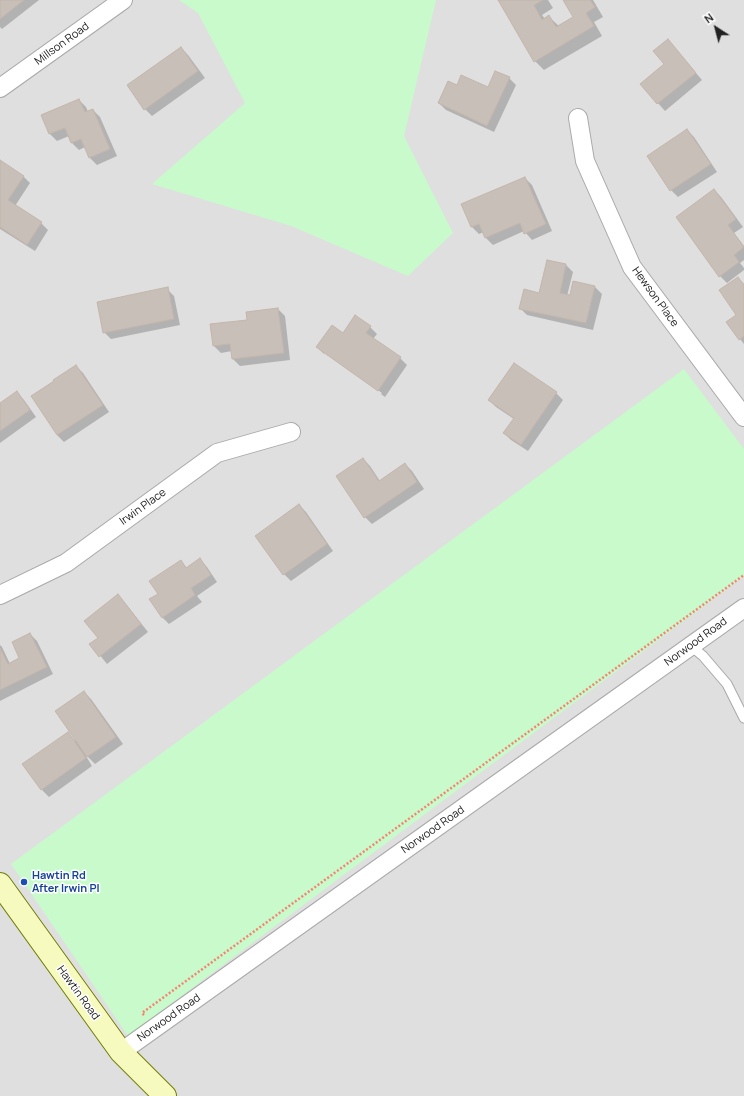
<!DOCTYPE html>
<html>
<head>
<meta charset="utf-8">
<style>
	body { margin:0 }
	#map { position:relative; width:744px; height:1096px; overflow:hidden; background:#f2efe9; font-family:Manrope,sans-serif }
	canvas { display:block }
	.north { position:absolute; left:696px; top:8px; width:40px; height:40px; -webkit-text-stroke:3px #fff; paint-order:stroke; rotate:324deg; font-size:11px; font-weight:700; line-height:16px; text-align:center; color:#222 }
	.north::after { content:''; display:block; margin:auto; width:14px; height:18px; background:#222; clip-path:polygon(50% 0,100% 100%,50% 72%,0 100%) }
</style>
</head>
<body>
<div id="map">
<canvas width="744" height="1096"></canvas>
<div class="north">N</div>
</div>
<script>
const g = document.querySelector('canvas').getContext('2d');
g.lineJoin = 'round';
function fill(path, color) { g.fillStyle = color; g.fill(path, 'evenodd'); }
const poly = rows => new Path2D(rows.map(r => 'M' + r).join(''));
function stroke(path, color, width, dash) { g.strokeStyle = color; g.lineWidth = width; g.lineCap = dash ? 'butt' : 'round'; g.setLineDash(dash || []); g.stroke(path); }
function label(font, color, halo, rows, align = 'center') {
  g.font = font + ' Manrope,sans-serif'; g.lineWidth = 3; g.setLineDash([]); g.textBaseline = 'middle'; g.strokeStyle = halo; g.fillStyle = color; for (const [text, x, y, turn = 0] of rows) {
    g.save(); g.translate(x, y); g.rotate((+turn || 0) * Math.PI / 180); g.textAlign = isNaN(turn) ? turn : align; if (halo) g.strokeText(text, 0, 0); g.fillText(text, 0, 0); g.restore();
  }
}
fill(poly([
	[0,0,744,0,744,1096,0,1096]
]), '#e0dfdf');
fill(poly([
	[179,0,436,0,404,136,453,233,408,276,291,226,152,184,245,103,198,13],
	[684,369,744,449,744,576,128,1036,11,864]
]), '#c8facc');
fill(poly([
	[0,0,39,0,2,29,0,27],
	[499,0,548,0,553,8,542,15,545,19,549,17,559,26,574,17,564,0,593,0,603,17,594,22,602,36,544,70,535,61],
	[668,40,702,80,665,111,641,84,665,64],
	[181,48,188,55,205,78,152,116,145,109],
	[509,78,516,85,494,132,446,110,439,103,457,86,488,89],
	[79,100,86,107,88,112,93,110,100,117,117,156,97,165,90,158,85,147,79,150,72,143,69,136,57,141,50,134,42,115],
	[687,130,694,137,717,172,678,197,671,190],
	[0,163,23,176,30,183,15,206,41,223,48,230,35,251,0,229],
	[525,178,532,185,552,231,532,240,524,231,493,245,486,238,484,232,479,234,472,227,463,205],
	[714,190,721,197,743,227,734,233,744,246,744,260,740,263,744,268,744,270,727,283,720,276],
	[547,261,566,265,573,272,567,296,571,297,595,287,602,294,593,330,527,315,520,308,540,294],
	[738,278,744,284,744,344,740,339,737,315],
	[167,289,174,296,180,325,111,339,104,332],
	[278,309,285,316,290,360,240,366,233,359,232,351,221,353,214,346,248,321],
	[370,327,377,334,373,339,400,358,407,365,385,397,381,394,382,393,324,352,324,354,317,347],
	[76,366,83,373,109,412,64,442,57,435],
	[17,393,24,400,36,417,0,443,0,405],
	[556,393,563,400,528,451,511,440,504,433,514,419,496,407,489,400],
	[363,459,370,466,380,481,405,464,412,471,424,489,372,524,365,517],
	[299,505,306,512,333,551,291,581,284,574,256,536],
	[200,560,207,567,217,582,197,596,202,602,169,624,162,617,159,594,181,562,187,568],
	[118,596,125,603,148,632,107,664,91,644,99,638],
	[30,634,37,641,53,674,0,701,0,645,2,647,10,664,20,659],
	[84,692,91,699,123,744,95,764,87,756,86,756,92,766,49,797,42,790,68,733,75,741,76,740]
]), '#0003');
const building = poly([
	[0,0,24,0,0,19,0,0],
	[498,0,543,0,534,5,542,20,549,15,556,27,573,17,563,0,590,0,595,7,586,13,594,26,534,62,498,0],
	[668,39,696,73,657,104,640,84,664,64,653,51,668,39],
	[181,47,198,71,144,110,127,85,181,47],
	[495,71,510,77,487,126,438,103,448,81,457,85,461,75,488,87,495,71],
	[79,99,85,112,93,109,110,149,89,158,81,139,71,143,65,128,49,134,41,115,79,99],
	[687,129,711,164,670,191,647,156,687,129],
	[0,160,24,176,8,200,42,222,27,245,0,227,0,160],
	[525,177,546,224,524,234,520,223,485,238,479,224,471,227,461,204,525,177],
	[714,189,736,219,728,225,744,247,734,255,739,262,719,277,676,217,714,189],
	[547,260,566,264,560,293,570,295,573,281,595,286,586,323,519,309,524,289,539,293,547,260],
	[738,277,744,285,744,336,739,340,726,322,736,315,719,290,738,277],
	[168,287,174,319,103,333,97,302,168,287],
	[278,308,284,353,232,359,230,344,213,346,210,324,247,320,246,312,278,308],
	[355,315,371,326,366,333,401,357,378,391,316,347,332,325,343,333,355,315],
	[514,363,557,392,521,445,503,433,514,418,488,400,514,363],
	[76,365,103,405,57,435,31,396,54,381,53,380,76,365],
	[17,391,30,410,0,431,0,403,17,391],
	[363,458,379,481,405,463,417,482,364,518,336,476,363,458],
	[299,504,327,544,283,575,255,536,299,504],
	[200,558,211,575,191,588,195,595,162,618,149,599,158,594,149,581,181,560,186,568,200,558],
	[118,594,141,624,99,657,89,644,98,638,84,621,118,594],
	[30,633,47,667,0,690,0,648,8,664,19,658,12,642,30,633],
	[84,691,116,737,87,757,55,711,84,691],
	[68,732,86,758,41,790,22,764,68,732]
]);
fill(building, '#c7bfb8');
stroke(building, '#c4b6ab', 1);
const service = poly([
	[691,646,703,656,727,684,744,718]
]);
const minor = poly([
	[0,88,123,0],
	[578,118,585,161,632,267,744,417],
	[0,595,66,563,217,453,291,432],
	[121,1052,744,608]
]);
const secondary = poly([
	[0,884,121,1052,165,1096]
]);
stroke(service, '#a9a9a9', 11);
stroke(minor, '#a9a9a9', 20);
stroke(secondary, '#707d05', 24);
stroke(poly([
	[144,1015,142,1013,744,575]
]), '#fa8072', 2.5, [2, 2]);
stroke(service, '#fff', 9);
stroke(minor, '#fff', 18);
stroke(secondary, '#f7fabf', 22);
for (const [x, y, r, color] of [
	[24,882,4,"#1a4fb4"]
]) { const dot = new Path2D(); dot.arc(x, y, r, 0, 2 * Math.PI); g.fillStyle = color; g.fill(dot); stroke(dot, '#fff', 1.5); }
label('11px', '#222', '#fff', [
	["Millson Road",62,44,-36],
	["Hewson Place",655,297,54],
	["Irwin Place",143,507,-36],
	["Norwood Road",696,642,-36],
	["Norwood Road",433,830,-35],
	["Hawtin Road",78,993,54],
	["Norwood Road",169,1018,-35]
]);
label('bold 11px', '#164399', '#fff', [
	["Hawtin Rd",32,876],
	["After Irwin Pl",32,889]
], 'left');
</script>
</body>
</html>
